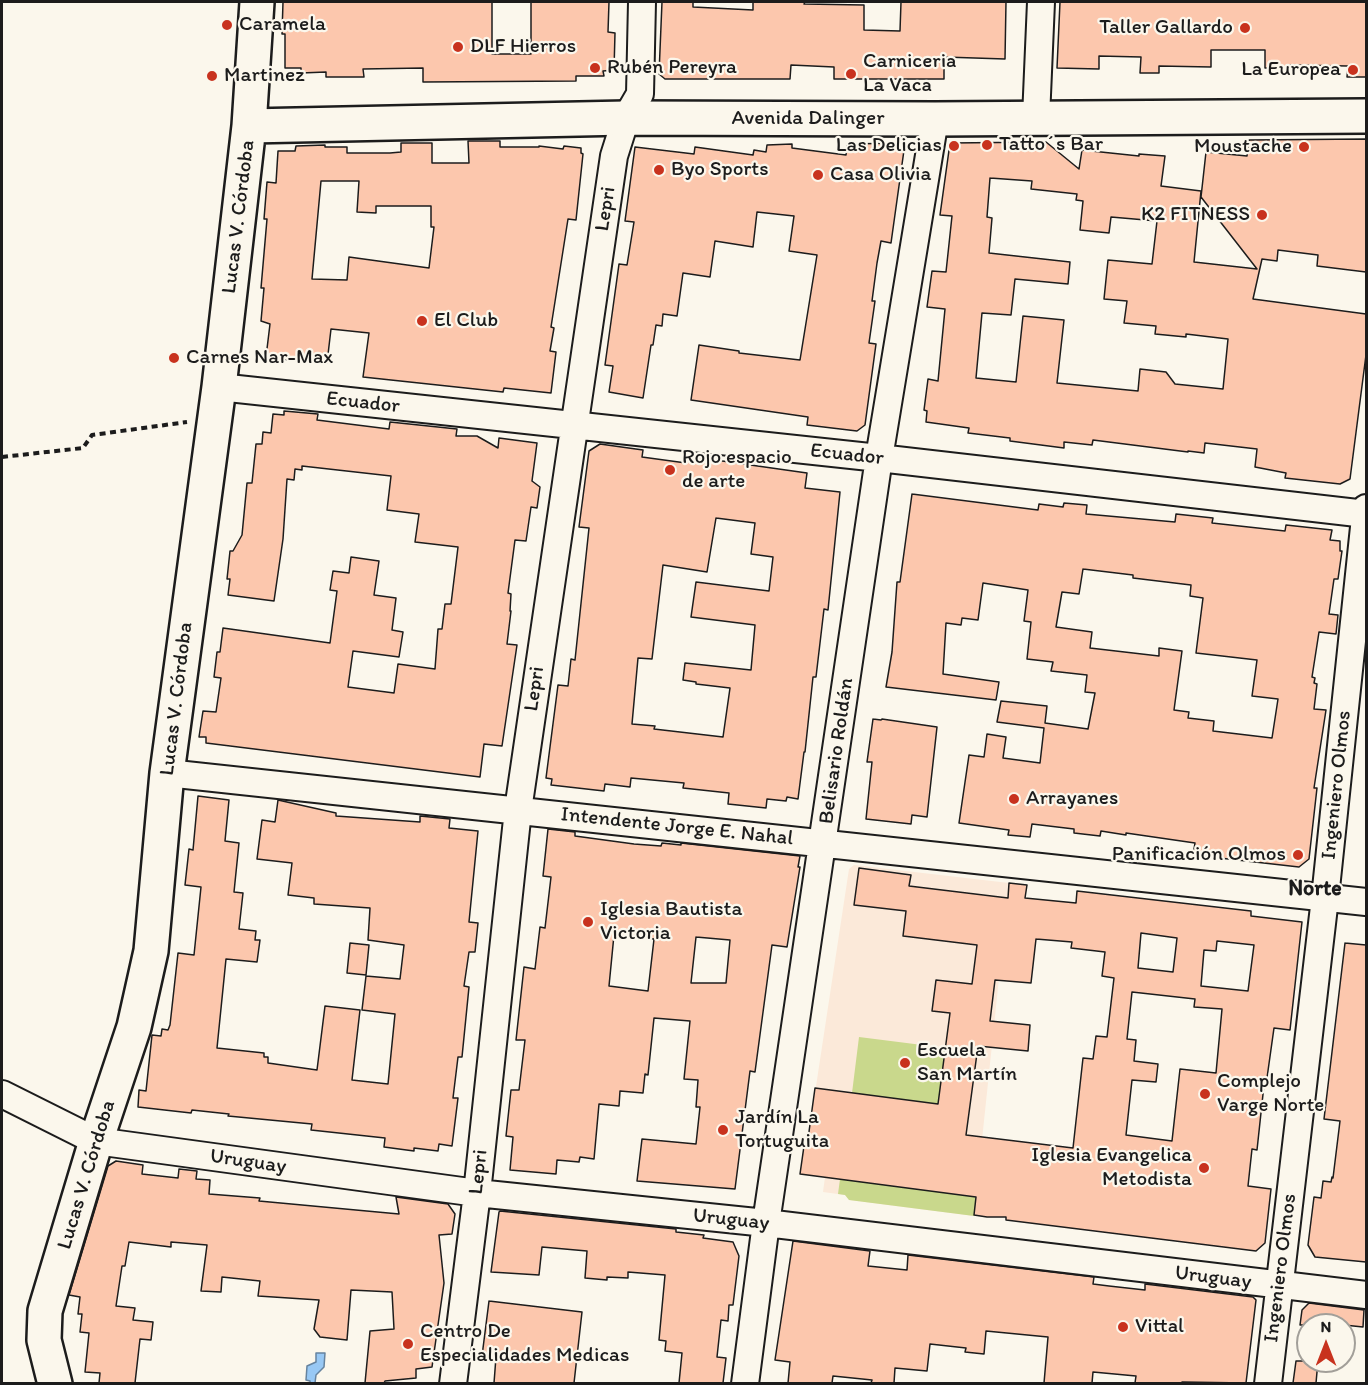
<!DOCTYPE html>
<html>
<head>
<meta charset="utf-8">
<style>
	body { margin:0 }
	#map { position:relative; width:1368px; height:1385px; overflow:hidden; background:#fbf7ec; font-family:Itim,sans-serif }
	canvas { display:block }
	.frame { position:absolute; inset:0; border:3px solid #1c1c1c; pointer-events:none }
	.north { position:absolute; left:1296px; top:1313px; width:60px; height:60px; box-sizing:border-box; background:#fbf7ec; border:2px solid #a29f99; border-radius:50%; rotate:0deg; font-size:16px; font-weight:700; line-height:24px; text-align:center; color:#1c1c1c }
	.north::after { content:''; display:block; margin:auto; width:21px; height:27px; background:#c8321e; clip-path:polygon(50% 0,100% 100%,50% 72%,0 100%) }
</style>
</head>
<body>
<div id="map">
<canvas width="1368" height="1385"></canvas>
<div class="frame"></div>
<div class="north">N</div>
</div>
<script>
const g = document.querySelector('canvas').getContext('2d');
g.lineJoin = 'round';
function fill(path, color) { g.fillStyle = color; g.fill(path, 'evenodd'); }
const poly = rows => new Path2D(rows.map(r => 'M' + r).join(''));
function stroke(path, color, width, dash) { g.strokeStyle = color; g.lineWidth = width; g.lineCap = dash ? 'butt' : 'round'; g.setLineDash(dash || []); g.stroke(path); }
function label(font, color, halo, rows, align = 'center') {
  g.font = font + ' Itim,sans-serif'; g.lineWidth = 4.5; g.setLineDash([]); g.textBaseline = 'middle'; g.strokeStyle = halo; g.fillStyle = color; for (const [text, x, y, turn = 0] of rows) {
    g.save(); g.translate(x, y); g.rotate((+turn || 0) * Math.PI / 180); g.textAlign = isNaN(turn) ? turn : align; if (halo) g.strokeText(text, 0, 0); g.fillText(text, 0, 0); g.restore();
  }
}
fill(poly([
	[854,865,1009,883,974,1216,849,1200,845,1195,823,1192,825,1177,800,1174,805,1139,808,1139,849,869]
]), '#fbe9d9');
fill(poly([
	[859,1037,946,1048,938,1104,852,1093],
	[840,1179,976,1197,974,1216,849,1200,845,1195,838,1194]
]), '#c9d88c');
const water = poly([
	[316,1353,325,1353,324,1367,316,1375,315,1383,310,1383,310,1381,306,1380,307,1366,316,1362,316,1353]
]);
fill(water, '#98c8f4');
stroke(water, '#66839e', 1.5);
const building = poly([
	[283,2,492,2,492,54,531,54,531,2,609,2,608,32,615,33,614,70,603,71,604,76,576,76,576,81,423,82,423,68,363,69,364,77,326,77,326,72,301,73,301,68,285,68,285,34,282,34,283,2],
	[662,2,693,2,693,7,753,10,753,2,805,2,804,4,864,5,864,30,900,31,901,2,1006,2,1005,59,944,57,944,79,834,79,834,67,791,65,790,79,665,79,659,74,662,2],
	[1060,2,1366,2,1366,77,1347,77,1348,66,1290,65,1290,68,1265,68,1265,50,1211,50,1211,67,1159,66,1159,73,1140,73,1141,57,1099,56,1099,69,1057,68,1060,2],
	[1366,139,1366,272,1317,266,1318,255,1278,250,1277,261,1262,259,1253,299,1366,314,1366,355,1350,479,1340,484,1285,478,1286,473,1255,467,1257,449,1205,443,1204,453,1188,451,1188,452,1093,440,1092,445,1064,442,1064,448,1010,441,1010,438,968,433,969,428,926,422,927,411,924,410,928,379,938,381,945,309,927,307,932,271,946,272,952,216,940,215,950,143,1046,142,1079,169,1082,150,1139,156,1139,154,1165,156,1161,186,1201,191,1194,262,1257,269,1201,197,1206,152,1247,156,1249,140,1366,139],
	[990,178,1032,181,1031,189,1077,194,1076,200,1083,201,1080,230,1109,233,1111,217,1157,221,1152,264,1108,260,1104,299,1127,301,1124,323,1156,326,1155,334,1186,337,1186,334,1228,339,1223,389,1175,384,1166,372,1140,369,1138,391,1057,383,1064,320,1023,316,1016,382,976,378,982,313,1011,315,1015,279,1068,284,1070,262,989,253,992,218,987,217,990,178],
	[468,141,500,141,500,147,539,147,539,146,563,149,564,146,581,148,581,153,583,154,576,220,568,219,551,327,554,328,550,351,556,352,551,393,504,388,503,392,363,377,369,333,331,329,327,363,311,361,311,363,266,357,270,324,261,321,264,288,261,288,267,219,264,219,267,182,276,183,278,151,295,151,296,146,325,145,325,147,347,147,347,153,390,153,401,152,401,143,432,143,432,163,469,163,468,141],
	[321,181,359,181,357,212,376,213,376,206,431,206,431,227,434,227,429,268,349,257,347,280,312,279,321,181],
	[905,143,891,243,881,241,877,263,872,301,875,301,869,343,876,344,865,425,857,431,807,425,808,417,691,400,699,345,739,351,739,353,800,360,817,255,789,251,794,216,757,212,753,247,715,241,710,277,683,273,677,316,663,314,662,326,656,325,653,345,651,345,643,398,609,392,613,366,605,365,619,264,627,265,634,222,625,221,635,147,694,154,695,147,753,155,754,150,766,152,767,145,792,144,792,148,846,155,847,144,905,143],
	[284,411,318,414,317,420,389,429,390,422,457,429,456,436,477,436,498,448,499,438,537,443,532,481,540,487,537,508,531,507,526,541,515,540,508,593,511,594,510,611,511,611,507,644,517,645,502,746,484,744,480,777,206,743,206,737,199,737,203,711,216,712,221,678,214,677,217,652,220,652,223,628,330,643,337,591,330,590,333,571,349,573,351,557,379,561,374,595,396,598,392,630,403,632,399,657,353,651,348,687,394,693,398,664,435,669,438,629,442,629,445,604,451,604,458,547,415,542,419,514,387,510,391,476,302,466,302,470,295,469,294,480,287,479,283,539,274,601,228,595,230,579,227,579,230,551,233,551,242,535,247,483,252,483,256,444,262,444,263,432,271,433,273,414,284,415,284,411],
	[600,444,643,450,642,457,686,463,687,456,807,473,805,488,840,492,828,610,824,609,816,677,813,677,805,752,804,752,798,799,787,797,786,801,767,799,766,808,728,804,729,793,683,788,684,783,631,778,630,787,605,784,604,791,551,785,552,779,546,778,558,685,568,686,571,659,575,660,589,528,579,527,589,451,600,444],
	[716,518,755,523,751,554,773,557,769,591,696,582,691,617,755,625,751,670,685,663,683,680,696,682,696,684,730,688,723,737,654,729,655,726,632,724,638,658,652,659,663,565,707,572,716,518],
	[912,494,1038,510,1039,504,1063,507,1064,503,1087,505,1086,514,1175,522,1176,514,1213,518,1212,523,1285,531,1286,525,1332,530,1330,540,1340,541,1340,551,1342,551,1338,579,1334,579,1329,614,1338,615,1336,634,1319,632,1312,677,1315,678,1314,683,1317,684,1314,709,1326,710,1314,788,1317,788,1309,859,1299,867,1193,855,1195,843,1126,833,1126,835,1101,831,1100,836,1074,833,1074,829,1032,824,1030,837,1008,835,1009,830,959,823,969,755,984,757,987,734,1006,737,1003,758,1040,763,1044,728,997,722,1001,701,1047,706,1045,723,1088,729,1095,693,1085,692,1087,675,1051,671,1053,662,1027,659,1031,622,1024,621,1028,590,983,583,978,620,962,618,961,625,946,623,943,674,999,682,996,700,886,687,892,652,897,582,900,582,912,494],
	[1083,569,1133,575,1133,578,1191,585,1190,596,1203,598,1196,653,1257,660,1252,696,1278,699,1272,738,1213,731,1214,721,1188,718,1189,712,1174,710,1182,651,1159,648,1159,656,1090,648,1092,632,1056,627,1062,592,1079,594,1083,569],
	[873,719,881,720,882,719,937,727,927,817,912,815,911,824,866,819,872,762,867,762,873,719],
	[198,796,229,800,225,841,239,843,234,892,243,893,239,929,256,931,255,940,260,940,257,962,226,959,217,1048,264,1053,264,1057,268,1057,268,1063,317,1070,325,1006,360,1010,352,1080,388,1084,395,1014,362,1010,366,976,400,979,404,945,368,940,370,908,314,904,314,898,288,895,292,863,257,859,262,820,275,822,278,800,336,813,336,816,420,822,420,816,450,819,449,828,478,831,469,922,478,923,475,952,469,952,464,986,469,987,462,1057,458,1057,453,1098,458,1098,452,1146,439,1144,438,1151,414,1148,414,1151,384,1147,385,1138,311,1130,312,1124,228,1116,229,1114,192,1110,191,1113,138,1107,139,1090,146,1091,152,1035,161,1036,162,1029,168,1030,170,1025,178,953,194,955,201,887,185,885,189,849,193,850,198,796],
	[548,829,575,832,575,836,634,844,661,846,662,843,681,845,681,843,800,856,798,867,800,867,787,947,772,945,755,1072,750,1071,735,1189,637,1181,642,1139,696,1144,700,1107,696,1107,698,1080,684,1079,690,1021,654,1018,648,1075,645,1074,643,1093,620,1091,619,1106,599,1104,594,1159,580,1157,579,1162,557,1160,556,1174,510,1170,513,1137,506,1136,511,1090,519,1090,525,1040,516,1040,524,967,535,969,540,927,545,928,551,877,543,876,548,829],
	[614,935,654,939,648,991,609,986,614,935],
	[696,937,730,940,726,983,691,983,696,937],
	[859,868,911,875,909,886,1008,898,1009,883,1027,885,1025,898,1076,903,1077,891,1251,911,1251,916,1302,922,1290,1030,1274,1028,1266,1085,1264,1085,1257,1150,1252,1149,1248,1186,1271,1189,1265,1243,1256,1251,1006,1220,1006,1217,987,1217,974,1215,976,1197,800,1174,805,1139,808,1139,815,1088,938,1104,950,1013,932,1011,936,980,972,984,977,945,903,936,906,911,854,905,859,868],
	[1141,933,1177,938,1173,972,1138,968,1141,933],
	[1036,939,1072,942,1071,948,1105,952,1102,976,1114,978,1107,1037,1096,1036,1093,1059,1083,1058,1073,1148,966,1135,978,1046,1028,1051,1030,1025,990,1021,995,980,1031,983,1036,939],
	[1217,941,1254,945,1248,991,1201,986,1204,950,1216,951,1217,941],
	[1132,992,1195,999,1194,1007,1222,1009,1216,1073,1180,1069,1172,1141,1126,1135,1132,1080,1156,1082,1158,1064,1134,1061,1136,1040,1127,1039,1132,992],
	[350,943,369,945,366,975,347,973,350,943],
	[1345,943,1366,945,1366,1262,1315,1257,1308,1245,1314,1197,1321,1198,1323,1181,1331,1182,1332,1177,1333,1178,1340,1121,1324,1119,1345,943],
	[116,1161,143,1165,142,1174,178,1178,179,1169,197,1171,196,1179,210,1180,209,1194,260,1198,259,1201,399,1214,396,1197,448,1204,455,1214,452,1234,439,1235,444,1283,432,1367,416,1369,416,1378,385,1381,384,1383,365,1383,370,1331,394,1329,392,1292,351,1290,347,1340,320,1337,314,1329,319,1300,258,1296,260,1281,222,1277,221,1292,201,1291,207,1245,171,1242,171,1247,129,1242,125,1266,122,1266,116,1306,135,1308,133,1320,153,1322,151,1340,140,1339,135,1383,99,1383,100,1373,85,1372,89,1333,80,1332,82,1314,78,1314,80,1297,69,1295,108,1166,116,1161],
	[500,1211,676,1229,676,1232,704,1235,703,1238,733,1242,739,1256,733,1305,729,1305,728,1321,721,1320,717,1357,726,1358,723,1383,679,1383,682,1353,665,1351,666,1341,659,1340,665,1275,628,1272,628,1278,607,1277,607,1280,585,1278,587,1251,542,1247,539,1275,491,1272,499,1212,500,1211],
	[793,1241,870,1251,868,1266,907,1270,908,1255,1094,1277,1093,1284,1109,1286,1145,1290,1145,1284,1253,1297,1256,1300,1246,1383,1182,1382,1182,1383,1135,1383,1136,1376,1093,1372,1092,1383,1044,1383,1048,1337,986,1331,984,1354,965,1352,966,1348,930,1344,927,1371,895,1368,894,1383,871,1383,872,1380,833,1376,832,1383,788,1383,790,1362,775,1360,793,1241],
	[489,1301,582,1312,574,1383,494,1383,496,1357,482,1356,489,1301],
	[1309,1303,1364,1310,1363,1327,1344,1325,1300,1325,1302,1310,1309,1303],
	[1296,1361,1318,1361,1316,1383,1293,1383,1296,1361]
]);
fill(building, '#fcc7ad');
stroke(building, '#1c1c1c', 1.5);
const street = poly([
	[1036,118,1041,2],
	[219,387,879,458,1366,514],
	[167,773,1366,902],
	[2,1094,96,1141,477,1193,766,1223,1366,1295],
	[453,1384,477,1193,518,810,614,156,626,118,640,94,642,2],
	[745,1384,766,1223,879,458,935,119],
	[1268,1384,1325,898,1366,508]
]);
const secondary = poly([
	[249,126,626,118,935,119,1366,116],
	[55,1384,44,1340,45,1311,96,1141,134,1027,151,951,167,773,219,387,249,126,257,2]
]);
stroke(street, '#1c1c1c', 30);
stroke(secondary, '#1c1c1c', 38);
stroke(poly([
	[2,457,83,448,92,435,187,422]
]), '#1c1c1c', 4, [6, 4.5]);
stroke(street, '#fbf7ec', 26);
stroke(secondary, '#fbf7ec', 33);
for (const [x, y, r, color] of [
	[227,25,6,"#c8321e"],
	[1245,28,6,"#c8321e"],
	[458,47,6,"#c8321e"],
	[595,68,6,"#c8321e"],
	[1353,70,6,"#c8321e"],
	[851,74,6,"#c8321e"],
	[212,76,6,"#c8321e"],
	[987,145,6,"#c8321e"],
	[954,146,6,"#c8321e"],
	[1304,147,6,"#c8321e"],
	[659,170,6,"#c8321e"],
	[818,175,6,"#c8321e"],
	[1262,215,6,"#c8321e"],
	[422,321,6,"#c8321e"],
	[174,358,6,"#c8321e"],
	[670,470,6,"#c8321e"],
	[1014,799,6,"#c8321e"],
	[1298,855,6,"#c8321e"],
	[588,922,6,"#c8321e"],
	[905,1063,6,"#c8321e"],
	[1205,1094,6,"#c8321e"],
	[723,1130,6,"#c8321e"],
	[1204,1168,6,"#c8321e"],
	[1123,1327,6,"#c8321e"],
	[408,1344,6,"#c8321e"]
]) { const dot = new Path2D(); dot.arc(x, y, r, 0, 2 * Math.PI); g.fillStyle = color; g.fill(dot); stroke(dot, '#fbf7ec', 2); }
label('21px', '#1c1c1c', '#fbf7ec', [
	["Caramela",239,25],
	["Taller Gallardo",1233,28,"right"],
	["DLF Hierros",470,47],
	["Carniceria",863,62],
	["La Vaca",863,86],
	["Rubén Pereyra",607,68],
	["La Europea",1341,70,"right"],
	["Martinez",224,76],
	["Tatto´s Bar",999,145],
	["Las Delicias",942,146,"right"],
	["Moustache",1292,147,"right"],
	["Byo Sports",671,170],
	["Casa Olivia",830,175],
	["K2 FITNESS",1250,215,"right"],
	["El Club",434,321],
	["Carnes Nar-Max",186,358],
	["Rojo espacio",682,458],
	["de arte",682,482],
	["Arrayanes",1026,799],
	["Panificación Olmos",1286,855,"right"],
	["Iglesia Bautista",600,910],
	["Victoria",600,934],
	["Escuela",917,1051],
	["San Martín",917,1075],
	["Complejo",1217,1082],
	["Varge Norte",1217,1106],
	["Jardín La",735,1118],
	["Tortuguita",735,1142],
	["Iglesia Evangelica",1192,1156,"right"],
	["Metodista",1192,1180,"right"],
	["Vittal",1135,1327],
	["Centro De",420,1332],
	["Especialidades Medicas",420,1356]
], 'left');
label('21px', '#1c1c1c', '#fbf7ec', [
	["Avenida Dalinger",808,119],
	["Lepri",606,209,-81],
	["Lucas V. Córdoba",239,217,-83],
	["Ecuador",363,403,6],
	["Ecuador",847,455,6],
	["Lepri",535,689,-82],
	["Lucas V. Córdoba",177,699,-83],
	["Belisario Roldán",837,751,-82],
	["Ingeniero Olmos",1337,785,-84],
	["Intendente Jorge E. Nahal",677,827,6],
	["Uruguay",248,1162,8],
	["Lepri",479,1172,-84],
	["Lucas V. Córdoba",87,1175,-73],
	["Uruguay",731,1220,6],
	["Ingeniero Olmos",1281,1268,-83],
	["Uruguay",1213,1278,7]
]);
label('bold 22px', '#1c1c1c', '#fbf7ec', [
	["Norte",1315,889]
]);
</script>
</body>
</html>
